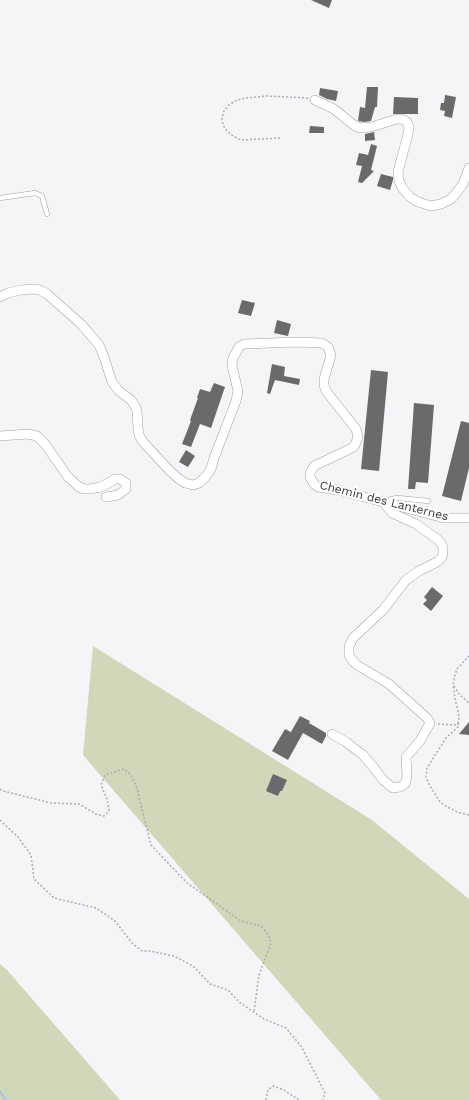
<!DOCTYPE html>
<html>
<head>
<meta charset="utf-8">
<style>
	body { margin:0 }
	canvas { display:block; background:#f3f5f7 }
</style>
</head>
<body>
<canvas width="469" height="1100"></canvas>
<script>
const g = document.querySelector('canvas').getContext('2d');
g.lineJoin = 'round';
function fill(path, color) { g.fillStyle = color; g.fill(path, 'evenodd'); }
const poly = rows => new Path2D(rows.map(r => 'M' + r).join(''));
function stroke(path, color, width, dash) { g.strokeStyle = color; g.lineWidth = width; g.lineCap = dash ? 'butt' : 'round'; g.setLineDash(dash || []); g.stroke(path); }
function label(font, color, halo, rows, align = 'center') {
  g.font = font + ' "Work Sans",sans-serif'; g.lineWidth = 4; g.setLineDash([]); g.textBaseline = 'middle'; g.strokeStyle = halo; g.fillStyle = color; for (const [text, x, y, turn = 0] of rows) {
    g.save(); g.translate(x, y); g.rotate((+turn || 0) * Math.PI / 180); g.textAlign = isNaN(turn) ? turn : align; if (halo) g.strokeText(text, 0, 0); g.fillText(text, 0, 0); g.restore();
  }
}
fill(poly([
	[93,646,372,820,469,899,469,1100,381,1100,83,755],
	[0,964,7,970,120,1100,0,1100]
]), '#d1d8ba');
stroke(poly([
	[0,1092,6,1100]
]), '#b1c4df', 2.5);
fill(poly([
	[311,0,332,0,329,8],
	[367,87,378,87,377,107,375,107,371,121,364,122,358,121,360,107,365,108],
	[320,88,338,91,336,101,327,99,319,95],
	[445,95,456,97,452,118,444,116,445,111,440,110,441,103,444,103],
	[394,97,418,98,418,114,393,114],
	[310,126,324,127,324,133,309,133],
	[374,132,375,140,365,141,365,134],
	[371,144,377,146,371,170,374,171,362,183,358,182,362,166,356,165,359,153,368,155],
	[381,174,393,177,393,180,390,190,377,186],
	[242,300,255,303,251,316,238,313],
	[277,320,291,324,288,336,274,333],
	[272,364,285,367,284,376,300,379,299,385,275,380,270,394,267,393],
	[371,370,388,372,379,471,361,469],
	[214,383,225,387,211,428,200,424,191,447,182,444,191,421,190,420,198,398,197,398,200,389,210,392],
	[414,403,434,405,428,483,416,482,415,489,408,489],
	[461,421,469,423,469,468,461,501,442,496],
	[186,450,195,456,188,467,179,462],
	[432,587,443,596,431,611,423,604,427,600,424,597],
	[300,716,310,721,309,723,326,733,326,736,322,744,303,733,288,760,272,751,285,729,291,732],
	[469,722,469,735,459,734],
	[273,774,287,780,282,791,280,791,278,796,266,791]
]), '#696a6c');
const lane = poly([
	[0,198,35,193,42,196,47,214],
	[385,502,391,499,398,498,428,501]
]);
const street = poly([
	[315,100,334,109,355,126,360,128,371,127,397,119,402,119,407,122,409,127,408,134,398,172,399,181,403,189,410,197,418,202,431,206,441,204,451,199,457,192,463,184,469,168],
	[0,297,8,293,21,290,34,289,40,290,47,294,81,324,99,345,104,357,112,382,119,391,131,400,135,406,137,410,138,428,139,435,143,442,170,471,179,479,185,483,193,485,199,483,207,475,211,469,214,458,236,401,238,391,232,366,233,358,239,347,244,344,296,342,322,343,328,347,331,355,324,379,324,385,326,391,356,429,358,437,355,445,352,448,314,466,310,473,310,477,314,484,318,487,338,490,444,518,469,518],
	[0,436,28,434,37,436,45,444,68,477,79,487,84,489,89,489,101,487,115,479,120,479,126,483,126,489,118,495,106,497],
	[332,734,346,742,363,755,374,768,383,780,393,788,400,787,405,784,407,776,406,757,420,741,430,723,427,718,389,684,357,665,352,660,349,655,349,646,353,638,383,610,406,580,419,571,437,562,442,557,443,553,443,548,441,543,437,539,416,524,392,513,384,503]
]);
stroke(lane, '#9fa1a3', 5.5);
stroke(street, '#9fa1a3', 10);
stroke(poly([
	[280,138,241,140,233,136,227,131,223,125,222,119,224,111,229,105,237,100,246,98,267,96,308,98],
	[454,686,459,694,469,703],
	[458,723,459,726,446,738,427,768,426,777,430,786,440,802,446,806,457,812,469,815],
	[438,724,455,725,458,723,459,719,458,711,455,699,453,685,455,675,457,669,469,656],
	[0,789,3,791,51,803,79,804,96,814,104,816,109,811,107,799,101,785,105,775,124,769,130,774,136,785,151,845,187,883,241,921,261,926,268,934,271,943,259,975,254,1012],
	[0,820,18,837,31,855,34,879,54,898,96,908,115,921,133,944,142,951,150,951,174,956,193,966,210,984,228,990,239,1002,264,1019,286,1028,301,1046,320,1083,325,1093,323,1100],
	[266,1100,268,1090,273,1086,284,1090,299,1100]
]), '#acadaf', 1.5, [2, 2]);
stroke(lane, '#fff', 4.5);
stroke(street, '#fff', 9);
label('12px', '#363738', '#fff', [
	["Chemin des Lanternes",384,501,14]
]);
</script>
</body>
</html>
